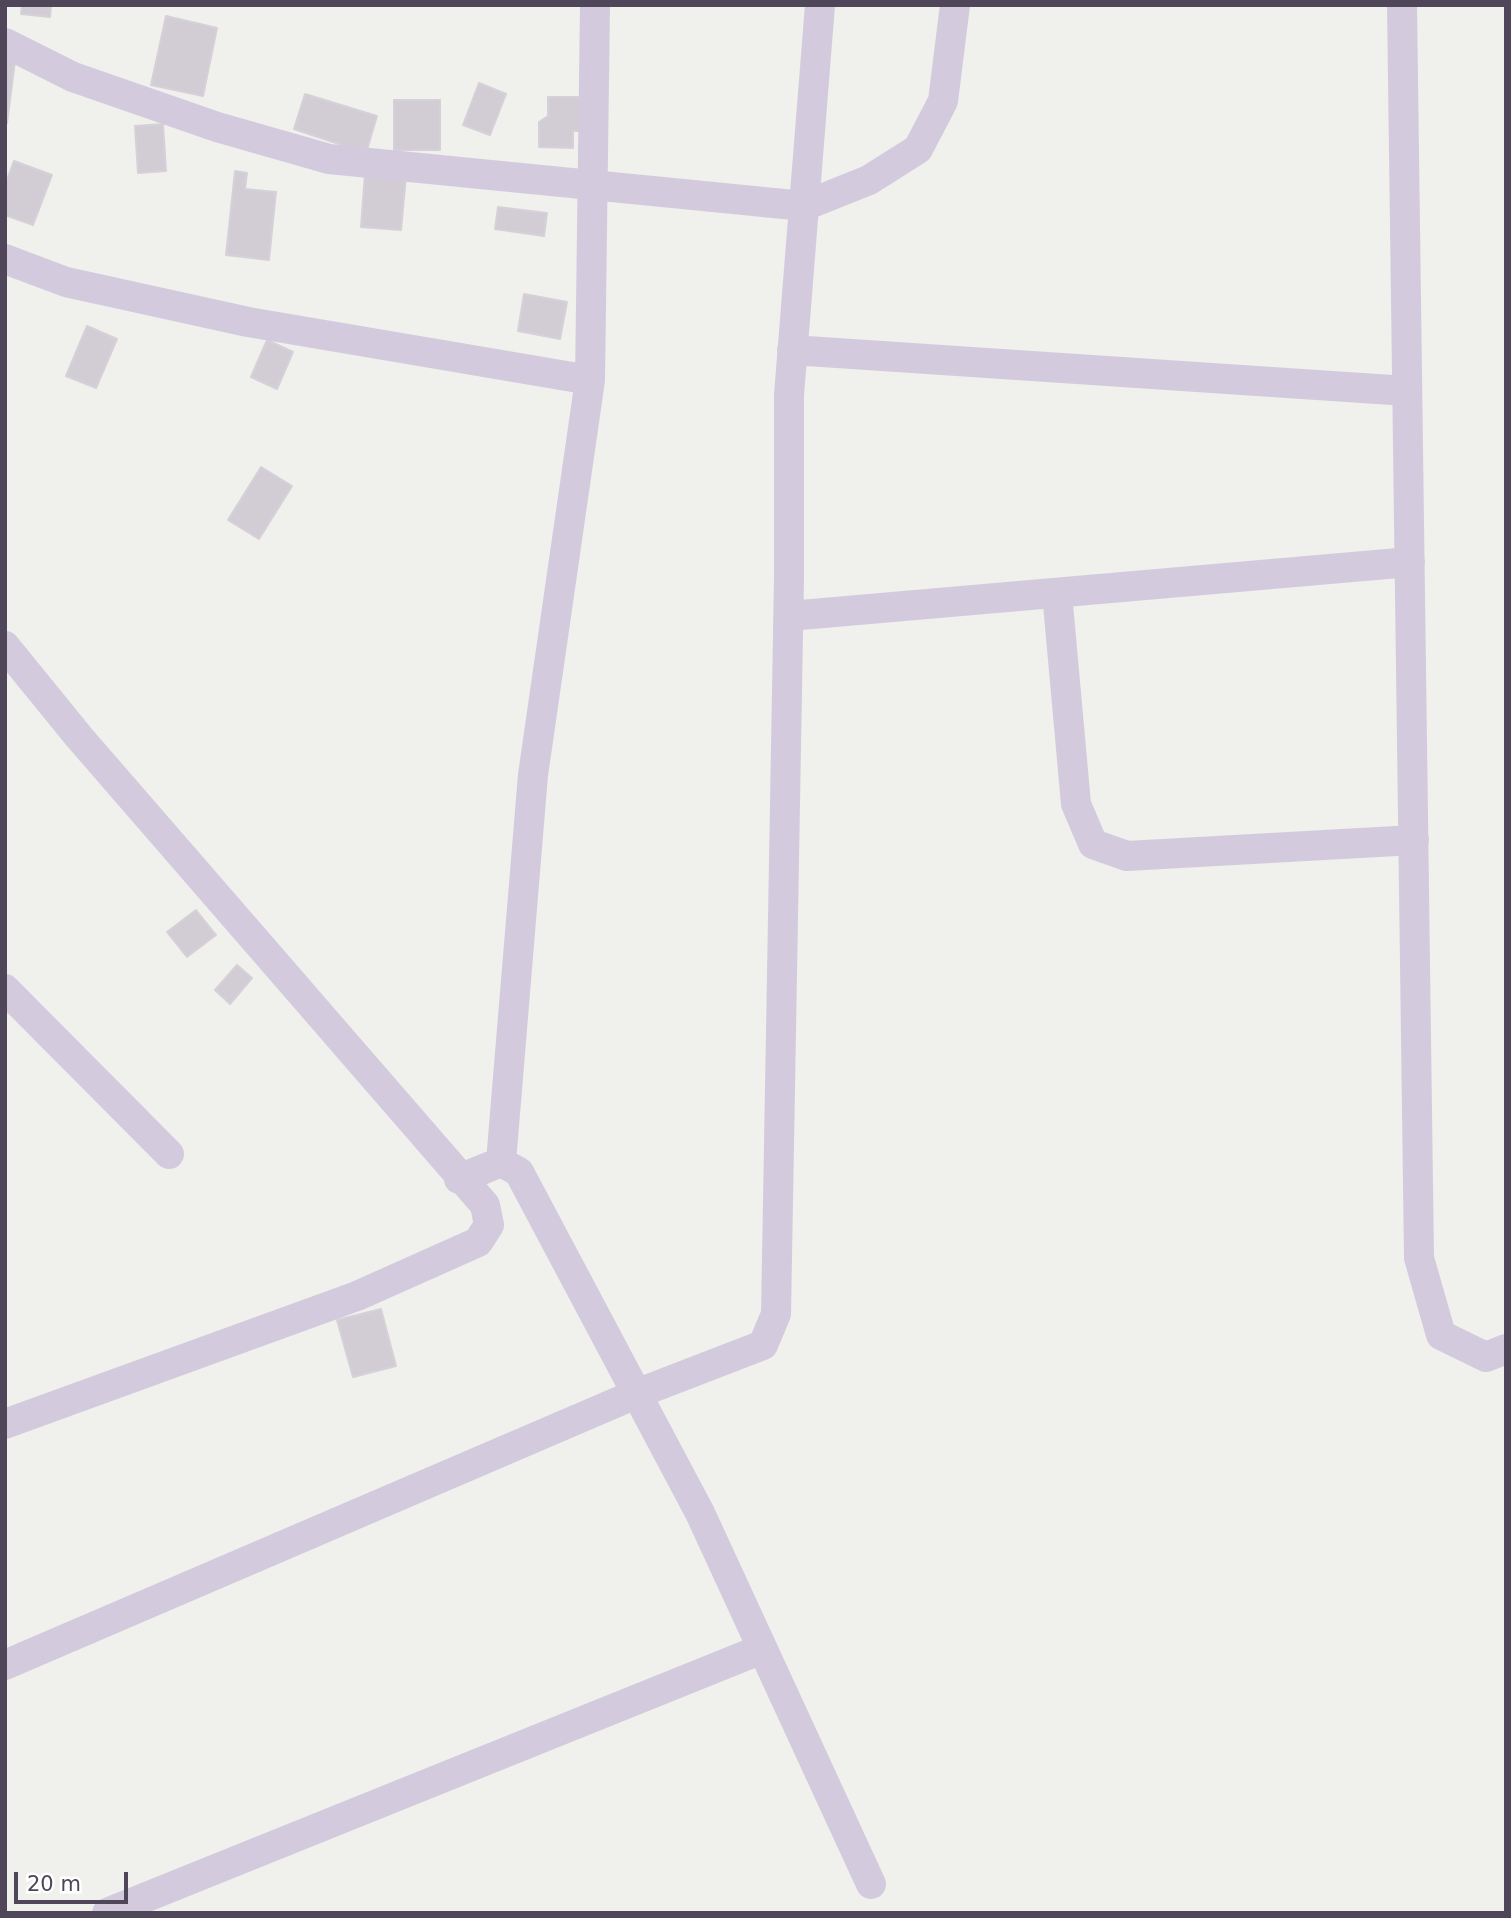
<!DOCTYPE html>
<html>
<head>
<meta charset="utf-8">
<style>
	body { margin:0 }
	#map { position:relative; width:1511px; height:1918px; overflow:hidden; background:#f0f0ed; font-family:"DejaVu Sans",sans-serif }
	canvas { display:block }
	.frame { position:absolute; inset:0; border:7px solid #4f465a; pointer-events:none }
	.scale { position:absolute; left:14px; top:1872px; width:114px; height:32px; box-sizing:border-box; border:4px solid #4f465a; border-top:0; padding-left:9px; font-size:21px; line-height:24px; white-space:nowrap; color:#4f465a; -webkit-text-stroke:5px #fff; paint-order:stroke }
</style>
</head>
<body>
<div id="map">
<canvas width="1511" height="1918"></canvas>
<div class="frame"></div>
<div class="scale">20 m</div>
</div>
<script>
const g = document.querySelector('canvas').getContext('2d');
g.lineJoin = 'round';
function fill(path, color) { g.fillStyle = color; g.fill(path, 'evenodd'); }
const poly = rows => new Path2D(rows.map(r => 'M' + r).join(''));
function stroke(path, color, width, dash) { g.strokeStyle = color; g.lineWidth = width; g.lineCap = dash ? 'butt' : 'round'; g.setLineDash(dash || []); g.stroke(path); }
const building = poly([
	[22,5,51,5,50,17,21,14,22,5],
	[166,16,217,28,203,96,151,85,166,16],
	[5,52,16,53,7,123,5,123,5,52],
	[479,83,506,94,490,135,463,125,479,83],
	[305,94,377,116,366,153,294,129,305,94],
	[548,97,586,97,582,131,573,131,573,148,539,147,539,122,548,116,548,97],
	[394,100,440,100,440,150,394,150,394,100],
	[163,124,166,171,138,173,135,126,163,124],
	[14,161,52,175,33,225,5,215,5,185,14,161],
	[235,171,247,173,245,189,276,192,269,260,226,255,235,171],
	[365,173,406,176,401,230,361,227,365,173],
	[498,207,547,213,544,236,495,229,498,207],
	[524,294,567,302,560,339,518,331,524,294],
	[87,326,117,339,96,388,66,376,87,326],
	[267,340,293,352,277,389,251,377,267,340],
	[261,467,292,486,259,539,228,520,261,467],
	[196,910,216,935,187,957,167,932,196,910],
	[237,965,252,978,230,1004,215,990,237,965],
	[381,1309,396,1366,353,1377,337,1320,381,1309]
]);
fill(building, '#d2cdd4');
stroke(building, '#d6d1d8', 2);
stroke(poly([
	[1402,5,1419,1258,1441,1335,1486,1357,1506,1349],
	[5,43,73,77,217,127,329,159,804,206,869,180,918,149,943,101,955,5],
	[5,259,66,282,248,322,590,380],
	[792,350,1407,391],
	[1057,593,1076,804,1093,844,1127,856,1414,840],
	[789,616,1410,562],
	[5,646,79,737,485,1205,489,1225,478,1242,357,1296,5,1424],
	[5,989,169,1154],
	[501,1162,533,775,590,380,595,5],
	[459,1179,501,1162,519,1172,700,1513,871,1884],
	[5,1665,636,1394,763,1345,776,1314,789,577,789,395,820,5],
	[107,1913,762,1649]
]), '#d3cbdd', 30);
</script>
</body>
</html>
